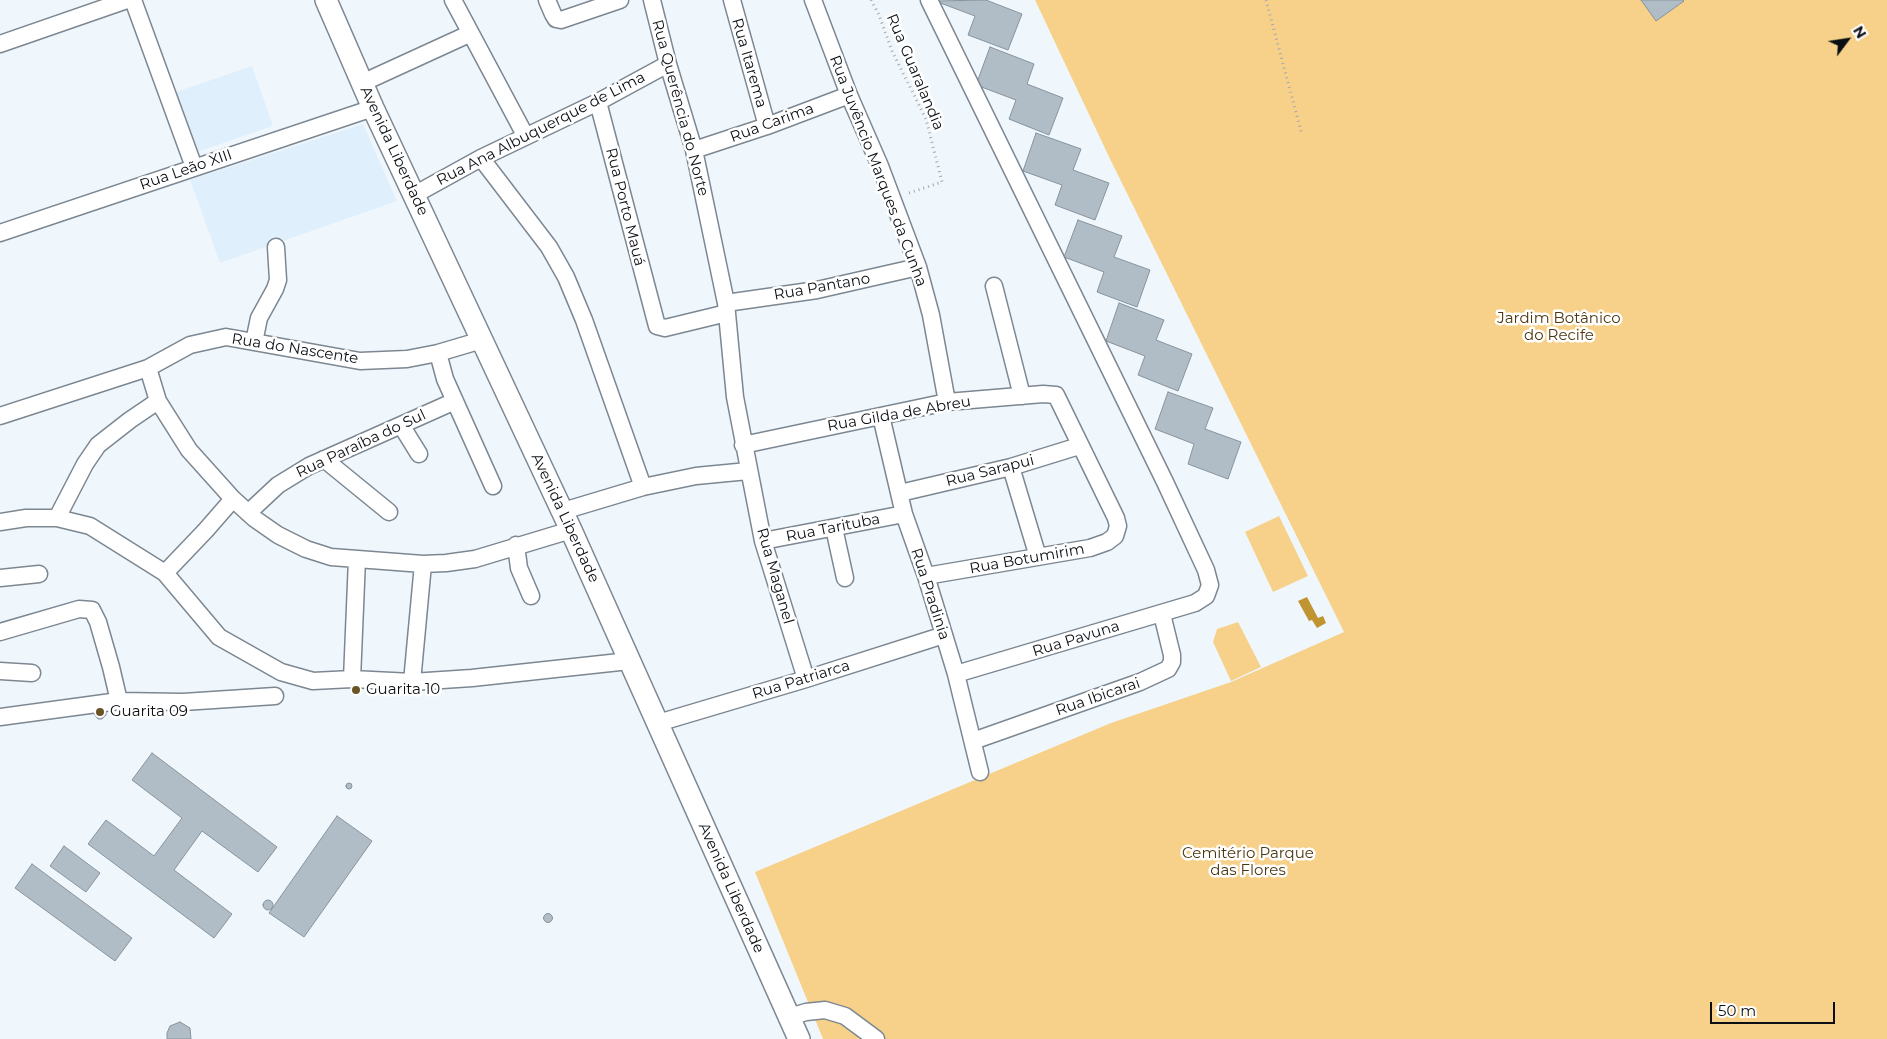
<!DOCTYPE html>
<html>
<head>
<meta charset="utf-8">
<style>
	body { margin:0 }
	#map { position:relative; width:1887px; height:1039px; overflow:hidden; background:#eff7fd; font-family:Montserrat,sans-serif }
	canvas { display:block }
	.north { position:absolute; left:1822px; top:15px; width:50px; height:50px; -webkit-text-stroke:4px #fff; paint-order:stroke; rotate:59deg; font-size:14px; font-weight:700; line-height:20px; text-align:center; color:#0b0f13 }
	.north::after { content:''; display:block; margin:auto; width:18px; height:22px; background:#0b0f13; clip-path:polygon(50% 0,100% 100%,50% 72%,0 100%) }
	.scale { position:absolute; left:1710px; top:1002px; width:125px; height:22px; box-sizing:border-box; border:2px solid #0b0f13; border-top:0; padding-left:6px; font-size:15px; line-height:18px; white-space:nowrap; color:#0b0f13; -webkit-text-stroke:4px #fff; paint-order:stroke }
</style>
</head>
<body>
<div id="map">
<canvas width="1887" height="1039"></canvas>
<div class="north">N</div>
<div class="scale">50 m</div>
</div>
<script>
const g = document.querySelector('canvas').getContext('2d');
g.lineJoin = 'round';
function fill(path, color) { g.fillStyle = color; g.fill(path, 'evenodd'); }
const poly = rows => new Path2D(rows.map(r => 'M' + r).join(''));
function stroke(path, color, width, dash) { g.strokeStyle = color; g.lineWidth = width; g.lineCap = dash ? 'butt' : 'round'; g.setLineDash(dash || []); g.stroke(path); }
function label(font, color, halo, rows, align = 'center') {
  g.font = font + ' Montserrat,sans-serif'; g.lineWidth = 5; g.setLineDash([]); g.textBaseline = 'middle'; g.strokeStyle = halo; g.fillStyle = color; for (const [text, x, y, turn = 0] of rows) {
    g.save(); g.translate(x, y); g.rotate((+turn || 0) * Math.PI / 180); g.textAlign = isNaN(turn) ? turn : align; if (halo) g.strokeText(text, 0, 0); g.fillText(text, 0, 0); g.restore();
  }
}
fill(poly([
	[252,66,273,126,197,152,176,92],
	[363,124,397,201,220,263,190,180]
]), '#dfeffc');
fill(poly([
	[1035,0,1887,0,1887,1039,823,1039,755,872,1111,723,1231,682,1344,632,1111,161],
	[1279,516,1308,576,1273,592,1245,532],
	[1238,622,1261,667,1231,681,1213,642,1217,629]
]), '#f7d189');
fill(poly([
	[1307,597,1318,618,1323,616,1326,623,1317,628,1312,620,1309,621,1298,601]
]), '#c19432');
const building = poly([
	[986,0,1022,14,1008,50,968,35,975,16,935,1,986,0],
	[1641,0,1683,0,1684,1,1656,21,1641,0],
	[990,47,1034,64,1027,84,1063,98,1049,135,1009,119,1016,100,976,85,990,47],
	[1036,133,1081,149,1073,170,1109,183,1095,220,1055,205,1062,185,1023,171,1036,133],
	[1078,220,1122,236,1114,257,1150,270,1137,307,1097,292,1104,272,1064,257,1078,220],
	[1119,303,1164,320,1156,340,1192,354,1178,391,1138,375,1145,356,1106,341,1119,303],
	[1168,392,1213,408,1205,429,1241,442,1228,479,1188,464,1194,444,1155,429,1168,392],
	'351 690a5 5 0 1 1 10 0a5 5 0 1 1-10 0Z',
	[106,711,106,715,102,719,98,719,94,714,94,712,106,711],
	[152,753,277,847,258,872,202,831,174,870,232,914,214,938,88,844,106,820,154,856,182,818,132,780,152,753],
	'346 786a3 3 0 1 1 6 0a3 3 0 1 1-6 0Z',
	[337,816,372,841,304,937,269,913,337,816],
	[64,846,100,873,86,892,50,866,64,846],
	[32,864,132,938,115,961,15,888,32,864],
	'263 905a5 5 0 1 1 10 0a5 5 0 1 1-10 0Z',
	'543.5 918a4.5 4.5 0 1 1 9 0a4.5 4.5 0 1 1-9 0Z',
	[180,1022,190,1028,191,1039,167,1039,167,1033,170,1026,180,1022]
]);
fill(building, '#b0bdc7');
stroke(building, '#87939d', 1);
const minor = poly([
	[133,0,194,167],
	[453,0,525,135],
	[547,0,553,14,556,19,561,20,620,0],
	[652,0,668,64,694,150,726,303,735,397,763,541,806,679],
	[732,0,767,126],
	[813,0,849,95,880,166,918,267,931,315,947,402],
	[929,0,1165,482,1206,570,1210,585,1206,596,1195,603,956,674],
	[0,44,127,0],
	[362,83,469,34],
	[598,102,657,326,665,328,727,313],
	[694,150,767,126,849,95],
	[481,158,549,247,566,277,584,320,643,487],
	[414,195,481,158,598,102,668,64],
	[0,233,373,108],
	[994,286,1022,396],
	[726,303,817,290,918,267],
	[254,342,259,318,275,289,278,280,276,247],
	[438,353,445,379,493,486],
	[148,368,158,401,189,450,233,499,255,519,278,535,306,549,331,557,423,564,446,563,475,559,571,530],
	[0,416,148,368,190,345,226,337,360,361,407,359,438,353,482,340],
	[881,416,904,514,926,576,956,674,980,772],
	[401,425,419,454],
	[743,445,947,402,1043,394,1056,395,1116,518,1118,526,1115,536,1107,542,1090,548,926,576],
	[324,459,389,512],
	[1011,467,1038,557],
	[900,493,1011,467,1079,446],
	[563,511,643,487,696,476,748,471],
	[248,513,278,485,309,466,455,401],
	[57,518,85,464,98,445,130,420,158,401],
	[0,522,26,518,57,518,90,526,165,573,219,637,281,672,313,681,352,679,412,682,472,678,629,661],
	[834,528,845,578],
	[763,541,904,514],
	[516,545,519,568,531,596],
	[165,573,206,530,233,499],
	[0,578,39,574],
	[0,632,79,609,92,610,98,622,111,667,119,701],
	[0,671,32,673],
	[352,679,357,559],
	[412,682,423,564],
	[0,717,119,701,183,702,275,696],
	[658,723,806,679,944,635],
	[973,741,1140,682,1168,669,1172,662,1172,655,1162,614],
	[789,1017,806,1012,825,1010,845,1016,876,1039]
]);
const major = poly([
	[326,0,373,108,571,530,799,1039]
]);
stroke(minor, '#7c8791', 19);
stroke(major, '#7c8791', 24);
stroke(poly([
	[871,0,879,15,892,51,926,119,942,182,906,194],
	[1266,0,1302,135]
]), '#a2a9ae', 3, [1, 4]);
stroke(minor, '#fff', 16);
stroke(major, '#fff', 21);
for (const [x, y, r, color] of [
	[356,690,5,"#6b5424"],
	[100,712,5,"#6b5424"]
]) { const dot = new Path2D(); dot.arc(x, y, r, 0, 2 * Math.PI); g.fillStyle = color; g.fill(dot); stroke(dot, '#fff', 2); }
label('15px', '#0b0f13', '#fff', [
	["Rua Itarema",749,63,74],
	["Rua Guaralandia",915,72,67],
	["Rua Querência do Norte",680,108,75],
	["Rua Carima",772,123,-20],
	["Rua Ana Albuquerque de Lima",541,129,-27],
	["Avenida Liberdade",394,151,65],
	["Rua Leão XIII",186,170,-19],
	["Rua Juvêncio Marques da Cunha",878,171,69],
	["Rua Porto Mauá",625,207,76],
	["Rua Pantano",822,287,-10],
	["Rua do Nascente",295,349,9],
	["Rua Gilda de Abreu",899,414,-10],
	["Rua Paraíba do Sul",361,444,-25],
	["Rua Sarapui",990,471,-14],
	["Avenida Liberdade",565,518,65],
	["Rua Tarituba",833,528,-11],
	["Rua Botumirim",1027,559,-10],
	["Rua Maganel",775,576,74],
	["Rua Pradinia",930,594,72],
	["Rua Pavuna",1076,639,-17],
	["Rua Patriarca",801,680,-17],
	["Rua Ibicarai",1098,697,-19],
	["Avenida Liberdade",731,888,66]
]);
label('15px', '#4b3810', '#fff', [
	["Jardim Botânico",1559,319],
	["do Recife",1559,336],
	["Cemitério Parque",1248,854],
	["das Flores",1248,871]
]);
label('15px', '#0b0f13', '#fff', [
	["Guarita 10",366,690],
	["Guarita 09",110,712]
], 'left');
</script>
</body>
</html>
